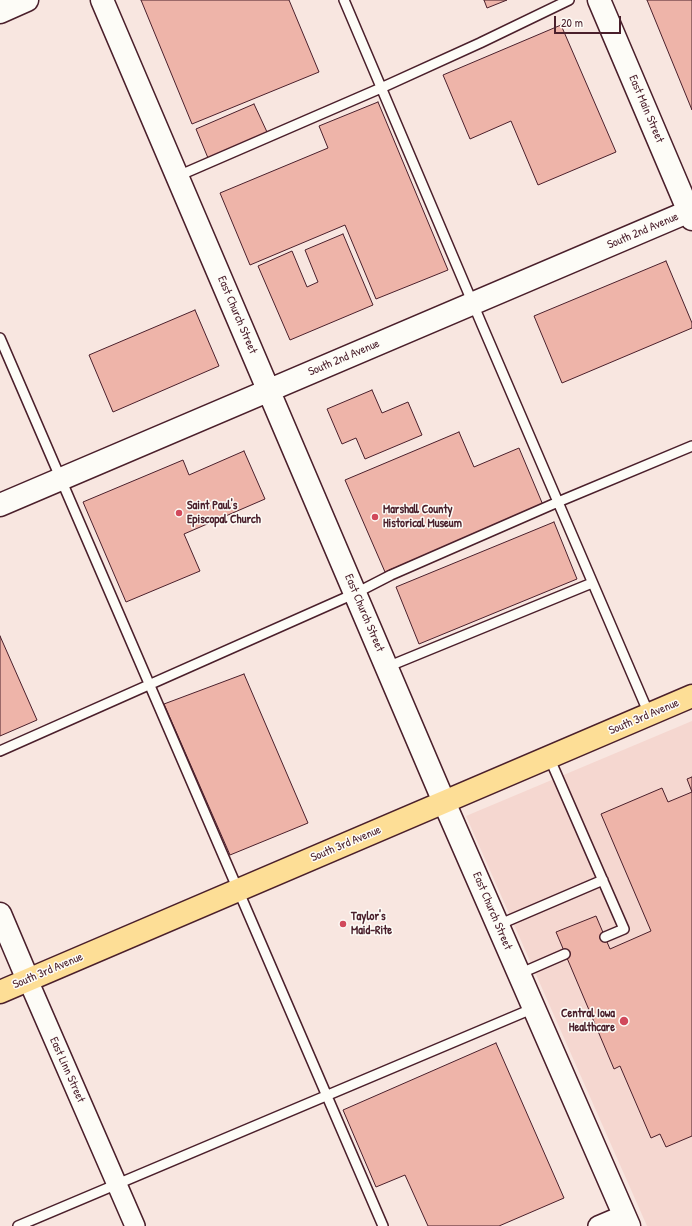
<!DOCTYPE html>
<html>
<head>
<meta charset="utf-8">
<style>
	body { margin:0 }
	#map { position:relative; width:692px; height:1226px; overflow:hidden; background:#f8e6e0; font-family:"Patrick Hand",sans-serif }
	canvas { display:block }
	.scale { position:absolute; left:554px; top:16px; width:67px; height:18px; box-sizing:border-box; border:2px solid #4a1f2b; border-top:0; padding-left:5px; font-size:12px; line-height:14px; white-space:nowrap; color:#4a1f2b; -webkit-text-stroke:3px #fdfcf7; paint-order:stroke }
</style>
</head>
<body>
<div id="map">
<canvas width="692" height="1226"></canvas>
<div class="scale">20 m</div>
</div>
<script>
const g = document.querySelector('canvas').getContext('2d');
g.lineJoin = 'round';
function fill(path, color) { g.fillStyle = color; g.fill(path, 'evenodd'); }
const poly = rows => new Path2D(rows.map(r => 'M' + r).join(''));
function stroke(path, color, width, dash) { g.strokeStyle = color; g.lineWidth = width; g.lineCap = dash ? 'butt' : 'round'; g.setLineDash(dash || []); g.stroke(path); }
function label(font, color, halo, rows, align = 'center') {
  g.font = font + ' "Patrick Hand",sans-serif'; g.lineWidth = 3; g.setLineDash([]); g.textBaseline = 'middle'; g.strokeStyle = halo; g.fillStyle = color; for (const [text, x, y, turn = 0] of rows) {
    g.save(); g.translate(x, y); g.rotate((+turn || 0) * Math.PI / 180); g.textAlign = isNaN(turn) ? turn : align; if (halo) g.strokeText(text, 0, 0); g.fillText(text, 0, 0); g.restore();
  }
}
fill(poly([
	[692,721,692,1226,647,1226,466,816]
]), '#f5d7d0');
const building = poly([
	[141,0,289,0,319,72,192,124,141,0],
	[484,0,507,0,487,8,484,0],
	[647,0,692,0,692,110,647,0],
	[561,25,616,152,538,185,511,121,470,139,443,75,561,25],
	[378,102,448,270,376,299,345,225,250,265,220,193,328,148,319,126,378,102],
	[254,104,267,132,208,158,196,129,254,104],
	[343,234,373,305,290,340,258,266,292,251,307,287,318,282,305,250,343,234],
	[666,261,692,323,692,328,562,383,534,316,666,261],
	[195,310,219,366,113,412,89,355,195,310],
	[372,390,382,413,408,402,422,435,365,459,356,438,342,444,327,409,372,390],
	[459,432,474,467,519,448,543,505,385,572,345,480,459,432],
	[244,451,265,499,184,534,200,571,126,602,83,502,183,460,189,475,244,451],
	[554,522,577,579,419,644,396,587,554,522],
	[0,636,37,720,0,736,0,636],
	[244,674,308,823,230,855,164,704,244,674],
	[692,777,692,1136,666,1147,660,1134,651,1138,620,1066,614,1069,556,932,596,916,610,949,651,931,601,814,662,788,668,802,692,792,687,779,692,777],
	[496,1043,564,1198,499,1226,428,1226,405,1175,376,1187,343,1110,496,1043]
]);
fill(building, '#eeb4a9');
stroke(building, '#4a1f2b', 1);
const service = poly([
	[344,0,482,325,649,714],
	[178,176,381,88,480,43,569,0],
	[0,338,383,1226],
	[387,667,592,583],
	[0,751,356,593,391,575,558,502,692,446],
	[549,757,624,929,605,937],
	[498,925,603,880],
	[519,974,565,954],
	[18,1226,534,1008]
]);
const minor = poly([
	[28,980,135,1226],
	[598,1226,624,1215]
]);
const tertiary = poly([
	[102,0,444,802,629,1226],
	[0,12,27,0],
	[0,505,692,210],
	[0,914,28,980]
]);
const secondary = poly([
	[599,0,692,219]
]);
const primary = poly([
	[0,992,692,696]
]);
stroke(service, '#4a1f2b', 12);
stroke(minor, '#4a1f2b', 22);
stroke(tertiary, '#4a1f2b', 25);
stroke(secondary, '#4a1f2b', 25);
stroke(primary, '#4a1f2b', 25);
stroke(service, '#fdfcf7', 9);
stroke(minor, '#fdfcf7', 19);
stroke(tertiary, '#fdfcf7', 22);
stroke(secondary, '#fdfcf7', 22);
stroke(primary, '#fdde96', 22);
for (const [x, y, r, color] of [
	[179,513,4,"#d1495b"],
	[375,517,4,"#d1495b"],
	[343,924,4,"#d1495b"],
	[624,1021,5,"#d1495b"]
]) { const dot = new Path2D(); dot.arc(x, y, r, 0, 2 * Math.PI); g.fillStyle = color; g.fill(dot); stroke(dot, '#fdfcf7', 1.5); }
label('12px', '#4a1f2b', '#fdfcf7', [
	["East Main Street",646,109,67],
	["South 2nd Avenue",643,231,-23],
	["East Church Street",237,315,67],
	["South 2nd Avenue",344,358,-23],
	["East Church Street",364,613,67],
	["South 3rd Avenue",644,717,-23],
	["South 3rd Avenue",346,844,-23],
	["East Church Street",492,911,67],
	["South 3rd Avenue",48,971,-23],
	["East Linn Street",67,1070,66]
]);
label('bold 12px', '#4a1f2b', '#fdfcf7', [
	["Saint Paul's",187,506],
	["Episcopal Church",187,520],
	["Marshall County",383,510],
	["Historical Museum",383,524],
	["Taylor's",351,917],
	["Maid-Rite",351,931],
	["Central Iowa",615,1014,"right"],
	["Healthcare",615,1028,"right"]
], 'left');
</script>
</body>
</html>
